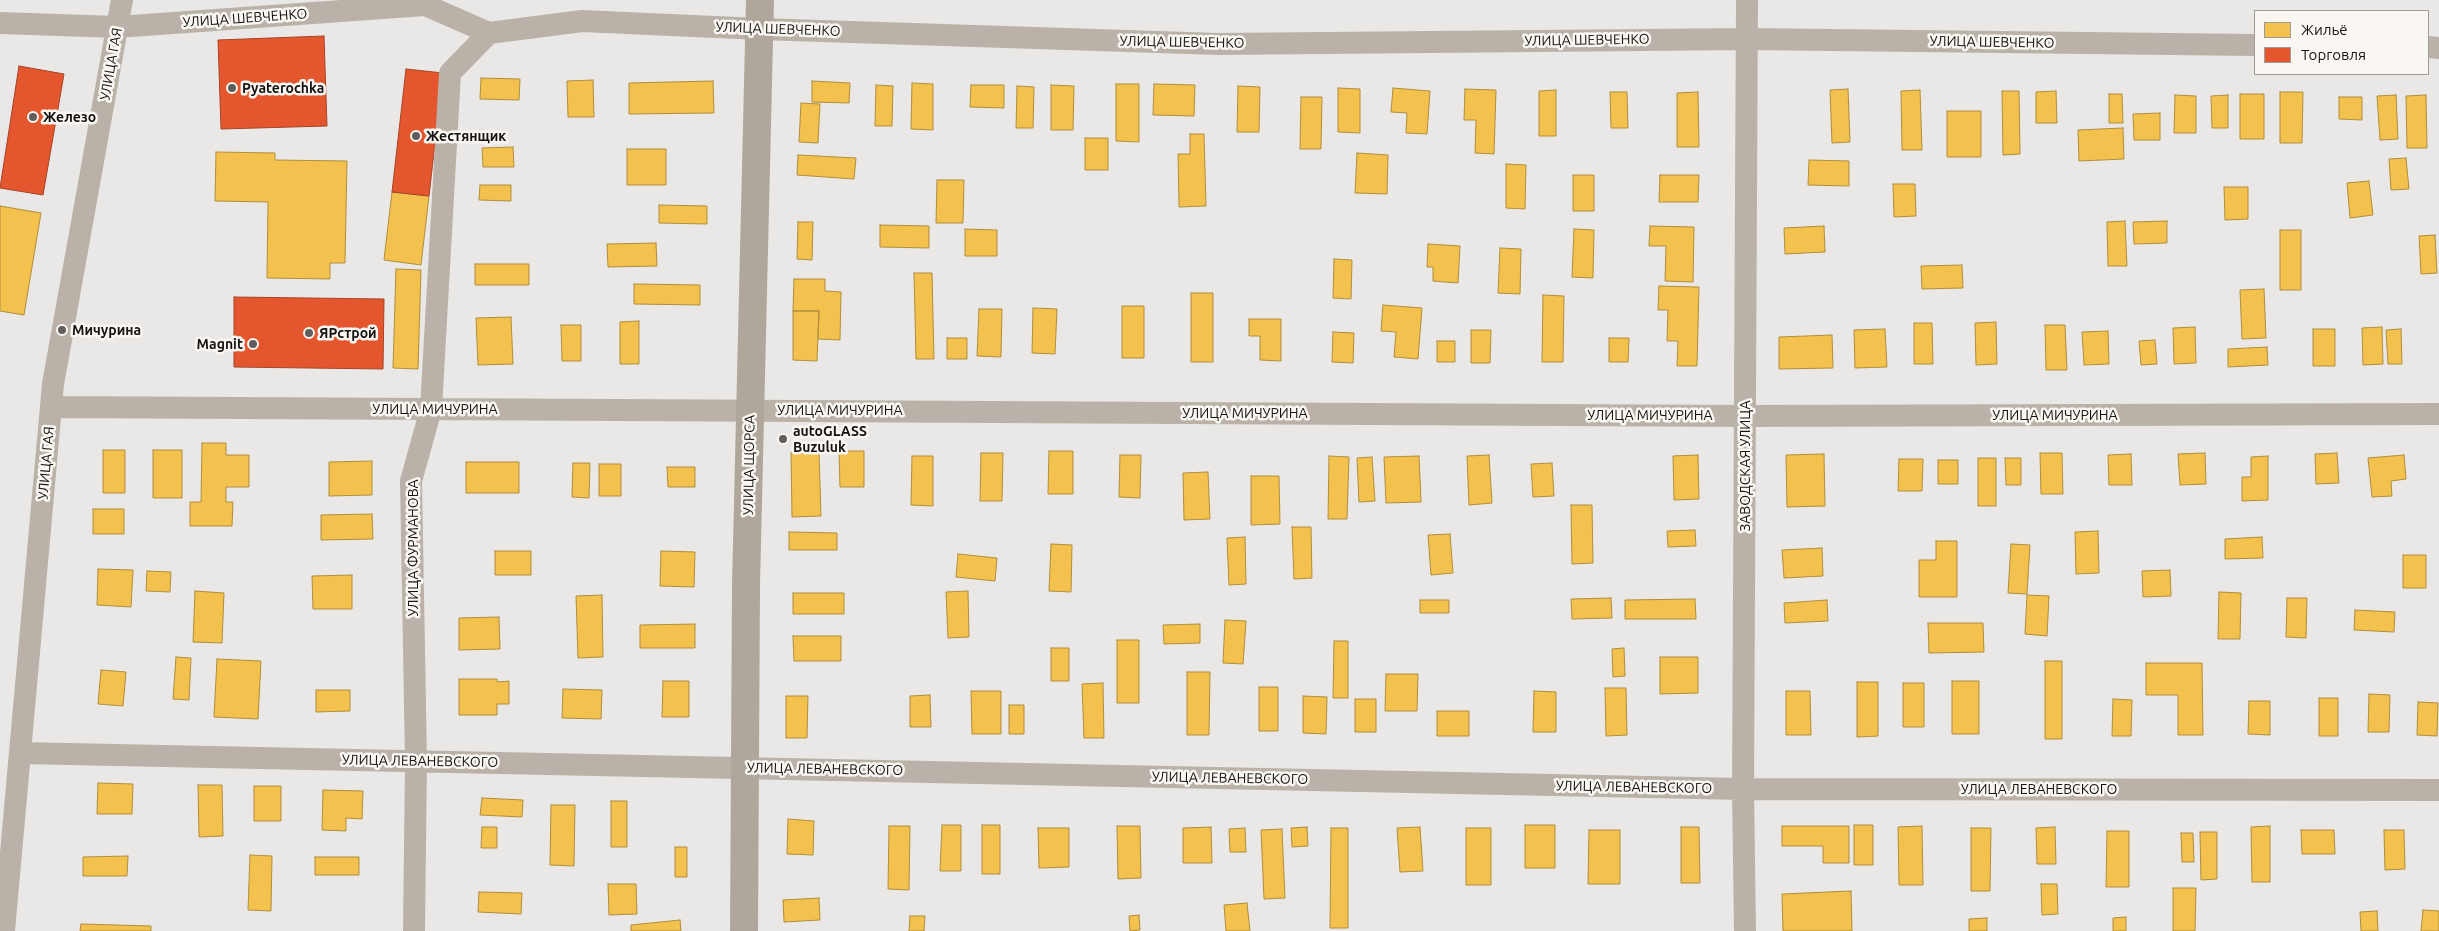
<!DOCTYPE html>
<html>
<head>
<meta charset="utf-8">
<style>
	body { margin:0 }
	#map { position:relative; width:2439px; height:931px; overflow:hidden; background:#eae8e6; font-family:Ubuntu,sans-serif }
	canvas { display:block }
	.legend { position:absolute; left:2254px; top:10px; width:175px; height:65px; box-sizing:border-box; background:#faf6f2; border:1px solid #9e9c98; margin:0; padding:6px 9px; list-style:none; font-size:15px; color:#151412 }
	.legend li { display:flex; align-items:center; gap:10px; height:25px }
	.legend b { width:25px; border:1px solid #9e9c98 }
</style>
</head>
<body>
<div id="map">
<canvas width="2439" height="931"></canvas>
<ul class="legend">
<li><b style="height:14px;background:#f2c14e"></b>Жильё</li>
<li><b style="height:14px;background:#e4572e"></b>Торговля</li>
</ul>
</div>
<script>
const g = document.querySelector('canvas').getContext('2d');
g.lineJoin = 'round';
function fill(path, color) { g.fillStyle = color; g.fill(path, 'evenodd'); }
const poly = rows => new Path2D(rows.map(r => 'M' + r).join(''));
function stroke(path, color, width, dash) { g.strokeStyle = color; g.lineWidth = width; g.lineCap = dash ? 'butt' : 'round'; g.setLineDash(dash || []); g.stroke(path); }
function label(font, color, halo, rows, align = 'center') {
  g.font = font + ' Ubuntu,sans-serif'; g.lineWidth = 5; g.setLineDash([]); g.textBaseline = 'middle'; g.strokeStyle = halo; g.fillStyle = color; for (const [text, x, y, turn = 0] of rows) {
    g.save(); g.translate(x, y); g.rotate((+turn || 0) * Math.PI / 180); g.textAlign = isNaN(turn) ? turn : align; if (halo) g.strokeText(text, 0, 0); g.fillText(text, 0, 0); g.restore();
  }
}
const homes = poly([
	[481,78,520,79,519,100,480,99,481,78],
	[593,80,594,117,568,117,567,81,593,80],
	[713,81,714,113,629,114,629,83,713,81],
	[812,81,850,83,849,103,812,102,812,81],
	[912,83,933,84,933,130,911,129,912,83],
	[1116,84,1139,84,1139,142,1116,141,1116,84],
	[1154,84,1195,85,1194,116,1153,115,1154,84],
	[876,85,893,86,892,126,875,126,876,85],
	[971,85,1004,85,1004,108,970,107,971,85],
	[1051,85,1074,86,1073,130,1051,130,1051,85],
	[1017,86,1034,87,1033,128,1016,128,1017,86],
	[1238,86,1260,87,1259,132,1237,132,1238,86],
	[1338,88,1360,89,1360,133,1338,132,1338,88],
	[1393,88,1430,91,1427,134,1406,133,1407,113,1391,112,1393,88],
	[1465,89,1496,90,1494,154,1475,153,1476,120,1464,120,1465,89],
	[1848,89,1850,142,1832,143,1830,90,1848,89],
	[1556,90,1556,136,1539,136,1539,91,1556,90],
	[1920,90,1922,150,1902,150,1901,91,1920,90],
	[2002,91,2019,91,2020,154,2003,155,2002,91],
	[2056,91,2057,123,2036,123,2036,92,2056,91],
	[1610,92,1627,92,1628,128,1611,128,1610,92],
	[1698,92,1699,147,1677,147,1677,93,1698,92],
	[2280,92,2303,92,2302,143,2280,143,2280,92],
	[2109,94,2122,94,2123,123,2109,123,2109,94],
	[2240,94,2264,94,2264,139,2240,139,2240,94],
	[2175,95,2196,96,2196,133,2174,133,2175,95],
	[2228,95,2228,128,2212,128,2211,96,2228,95],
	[2396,95,2398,139,2380,140,2377,96,2396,95],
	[2426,95,2427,148,2407,148,2406,96,2426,95],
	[1301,97,1322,97,1321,149,1300,149,1301,97],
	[2339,97,2362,97,2362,120,2339,119,2339,97],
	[801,103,820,104,818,143,799,142,801,103],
	[1947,111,1981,111,1981,157,1947,157,1947,111],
	[2160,113,2160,140,2134,140,2133,114,2160,113],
	[2123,128,2124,159,2079,161,2078,130,2123,128],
	[1190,134,1204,134,1206,206,1179,207,1178,154,1190,154,1190,134],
	[1085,138,1108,138,1108,170,1085,170,1085,138],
	[513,147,514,167,483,167,482,148,513,147],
	[627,149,666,149,666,185,627,185,627,149],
	[216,152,275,153,275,160,347,161,345,263,330,263,330,279,267,278,268,202,215,201,216,152],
	[1357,153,1388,155,1387,194,1355,193,1357,153],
	[798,155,856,158,854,179,797,175,798,155],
	[2406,158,2409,189,2391,190,2389,159,2406,158],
	[1809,160,1849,161,1849,186,1808,185,1809,160],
	[1506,164,1526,165,1525,209,1506,208,1506,164],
	[1573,175,1594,175,1594,211,1573,211,1573,175],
	[1660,175,1699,175,1698,202,1659,202,1660,175],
	[937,180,964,180,963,223,936,223,937,180],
	[2369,181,2373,215,2350,218,2347,183,2369,181],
	[1893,184,1915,184,1916,216,1894,217,1893,184],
	[480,185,511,185,511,201,479,200,480,185],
	[2224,187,2248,187,2248,219,2225,220,2224,187],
	[392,192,429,196,421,265,384,260,392,192],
	[659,205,707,206,707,224,659,223,659,205],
	[0,206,41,213,24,315,0,311,0,206],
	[2125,221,2127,266,2108,266,2107,222,2125,221],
	[2167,221,2167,243,2134,244,2133,222,2167,221],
	[798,222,813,222,812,260,797,259,798,222],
	[880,225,929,226,929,248,880,247,880,225],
	[1650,226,1694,227,1693,282,1665,281,1666,246,1649,246,1650,226],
	[1824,226,1825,252,1785,254,1784,228,1824,226],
	[965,229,997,230,997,256,965,256,965,229],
	[1574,229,1594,230,1593,278,1572,277,1574,229],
	[2280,230,2301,230,2301,290,2280,290,2280,230],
	[2435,235,2437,273,2421,274,2419,236,2435,235],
	[656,243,657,266,608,267,607,244,656,243],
	[1428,244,1460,246,1458,283,1433,281,1433,267,1427,267,1428,244],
	[1500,248,1521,249,1520,294,1498,293,1500,248],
	[1334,259,1352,260,1351,299,1333,298,1334,259],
	[475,264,529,264,529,285,475,285,475,264],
	[1962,265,1963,288,1922,289,1921,266,1962,265],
	[396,269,421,270,418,369,393,368,396,269],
	[914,273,932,273,934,359,916,359,914,273],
	[794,279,825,279,825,291,841,292,840,340,818,339,819,311,793,311,794,279],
	[634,284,700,285,700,305,634,304,634,284],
	[1659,286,1699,287,1697,366,1677,366,1678,341,1667,341,1668,310,1658,310,1659,286],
	[2264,289,2266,338,2242,339,2240,290,2264,289],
	[1191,293,1213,293,1213,362,1191,362,1191,293],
	[1543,295,1564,296,1563,362,1542,362,1543,295],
	[1383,305,1422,308,1418,359,1394,357,1396,332,1381,331,1383,305],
	[1122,306,1144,306,1144,358,1122,358,1122,306],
	[1033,308,1057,309,1055,354,1032,353,1033,308],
	[979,309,1002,309,1001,357,977,356,979,309],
	[793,311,819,311,817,361,793,360,793,311],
	[511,317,513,364,478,365,476,318,511,317],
	[1249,319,1281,319,1281,361,1260,360,1260,336,1249,336,1249,319],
	[639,321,639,364,620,364,620,322,639,321],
	[1996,322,1997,364,1976,365,1975,323,1996,322],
	[1914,323,1932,323,1933,364,1914,364,1914,323],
	[561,325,581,325,581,361,562,361,561,325],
	[2045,325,2065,325,2067,370,2046,370,2045,325],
	[2195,327,2196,363,2174,364,2173,328,2195,327],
	[2382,327,2383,364,2363,365,2362,328,2382,327],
	[1885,329,1887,367,1855,368,1854,330,1885,329],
	[2313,329,2335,329,2335,366,2313,366,2313,329],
	[2401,329,2402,364,2388,364,2386,330,2401,329],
	[1471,330,1491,330,1490,363,1471,363,1471,330],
	[2108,331,2109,364,2084,365,2082,332,2108,331],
	[1333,332,1354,333,1353,363,1332,362,1333,332],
	[1832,335,1833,368,1779,369,1779,337,1832,335],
	[947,338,967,338,967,359,947,359,947,338],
	[1609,338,1629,338,1628,362,1609,362,1609,338],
	[2155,340,2157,364,2141,365,2139,341,2155,340],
	[1437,341,1455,341,1455,362,1437,362,1437,341],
	[2267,347,2268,365,2228,367,2228,349,2267,347],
	[202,443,226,443,226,455,249,455,249,487,226,487,226,502,233,502,232,526,190,526,190,502,201,502,202,443],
	[103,450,125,450,125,493,103,493,103,450],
	[153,450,182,450,182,498,153,498,153,450],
	[839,451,864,451,864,487,840,487,839,451],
	[1049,451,1073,451,1073,494,1048,494,1049,451],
	[791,453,819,453,821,516,792,517,791,453],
	[981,453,1003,453,1002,501,980,501,981,453],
	[2040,453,2062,453,2063,494,2041,494,2040,453],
	[2205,453,2206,484,2180,485,2178,454,2205,453],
	[2337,453,2339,483,2316,484,2315,454,2337,453],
	[1824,454,1825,506,1787,507,1786,455,1824,454],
	[2131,454,2132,485,2109,485,2108,455,2131,454],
	[1120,455,1141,455,1140,498,1119,497,1120,455],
	[1489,455,1492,503,1469,505,1467,456,1489,455],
	[1698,455,1699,499,1674,500,1673,456,1698,455],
	[2404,455,2406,479,2391,481,2392,496,2372,497,2368,458,2404,455],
	[912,456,933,456,933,506,911,505,912,456],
	[1329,456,1349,457,1347,519,1328,519,1329,456],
	[1419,456,1421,502,1386,503,1384,457,1419,456],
	[2268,456,2268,500,2242,501,2242,477,2251,477,2251,457,2268,456],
	[1372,457,1375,501,1359,502,1357,458,1372,457],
	[1978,458,1996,458,1996,506,1978,506,1978,458],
	[2005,458,2021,458,2021,485,2006,485,2005,458],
	[1899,459,1923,459,1922,491,1898,491,1899,459],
	[1938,460,1958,460,1958,484,1938,484,1938,460],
	[372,461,372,495,329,496,329,462,372,461],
	[466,462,519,462,519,493,466,493,466,462],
	[573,463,590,463,589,498,572,497,573,463],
	[1552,463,1554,496,1533,497,1531,464,1552,463],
	[599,464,621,464,621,496,599,496,599,464],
	[667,467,695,467,695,487,668,487,667,467],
	[1208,472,1210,519,1184,520,1183,473,1208,472],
	[1251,476,1279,476,1280,524,1251,525,1251,476],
	[1571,505,1592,505,1593,563,1572,564,1571,505],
	[93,509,124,509,124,534,93,534,93,509],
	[372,514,373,539,321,540,321,515,372,514],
	[1292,527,1311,527,1312,578,1294,579,1292,527],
	[1695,530,1696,546,1668,547,1667,531,1695,530],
	[2098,531,2099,573,2076,574,2075,532,2098,531],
	[789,532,837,533,837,550,789,550,789,532],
	[1450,534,1453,573,1431,575,1428,535,1450,534],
	[1245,537,1246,584,1229,585,1227,538,1245,537],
	[2262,537,2263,558,2225,559,2225,539,2262,537],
	[1936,541,1957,541,1957,597,1919,597,1919,560,1936,560,1936,541],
	[1051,544,1072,545,1071,592,1049,591,1051,544],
	[2011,544,2030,545,2027,594,2008,593,2011,544],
	[1822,548,1823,576,1784,578,1782,550,1822,548],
	[495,551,531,551,531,575,495,575,495,551],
	[661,551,695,552,694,587,660,586,661,551],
	[958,554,997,558,995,581,956,577,958,554],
	[2403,555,2426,555,2426,588,2403,588,2403,555],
	[98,569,133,570,131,607,97,605,98,569],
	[2170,570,2171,596,2143,597,2142,571,2170,570],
	[147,571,171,572,170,592,146,591,147,571],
	[352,575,352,609,313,609,312,576,352,575],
	[195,591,224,593,222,643,193,642,195,591],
	[968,591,969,637,948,638,946,592,968,591],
	[2219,592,2241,593,2240,639,2218,639,2219,592],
	[793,593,844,593,844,614,793,614,793,593],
	[602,595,603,657,578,658,576,596,602,595],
	[2027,595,2049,596,2047,636,2025,634,2027,595],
	[1611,598,1612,618,1572,619,1571,599,1611,598],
	[2287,598,2307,598,2306,638,2286,637,2287,598],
	[1695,599,1696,619,1625,619,1625,600,1695,599],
	[1420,600,1449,600,1449,613,1420,613,1420,600],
	[1827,600,1828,621,1785,623,1784,603,1827,600],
	[2355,610,2395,612,2394,632,2354,630,2355,610],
	[499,617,500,649,459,650,459,618,499,617],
	[1225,620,1246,621,1243,664,1223,663,1225,620],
	[1928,623,1983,623,1984,652,1929,653,1928,623],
	[695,624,695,648,640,648,640,625,695,624],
	[1200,624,1200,643,1164,644,1163,625,1200,624],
	[793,636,841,636,841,661,794,661,793,636],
	[1117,640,1139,640,1139,703,1117,703,1117,640],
	[1334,641,1348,641,1348,698,1333,698,1334,641],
	[1051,648,1069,648,1069,681,1051,681,1051,648],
	[1624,648,1625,676,1613,677,1612,649,1624,648],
	[176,657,191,658,189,700,173,699,176,657],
	[1660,657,1698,657,1698,693,1660,694,1660,657],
	[217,659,261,661,258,719,214,717,217,659],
	[2045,661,2062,661,2062,739,2045,739,2045,661],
	[2146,663,2202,663,2203,735,2178,735,2178,695,2146,695,2146,663],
	[101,670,126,672,123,706,98,704,101,670],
	[1187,672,1210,672,1209,735,1187,735,1187,672],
	[1386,674,1418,674,1417,711,1385,711,1386,674],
	[459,679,497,679,497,682,509,681,509,704,497,704,497,715,459,715,459,679],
	[663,681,689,681,689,717,662,717,663,681],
	[1952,681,1979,681,1979,734,1952,734,1952,681],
	[1857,682,1878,682,1878,736,1857,737,1857,682],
	[1103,683,1104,738,1084,738,1082,684,1103,683],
	[1903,683,1924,683,1924,727,1903,727,1903,683],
	[1259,687,1278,687,1278,731,1259,731,1259,687],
	[1605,688,1626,688,1627,735,1606,736,1605,688],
	[563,689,602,690,601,719,562,718,563,689],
	[316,690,350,690,350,711,316,712,316,690],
	[971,691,1001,691,1001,734,972,734,971,691],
	[1534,691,1556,692,1556,732,1533,732,1534,691],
	[1786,691,1810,691,1811,735,1786,735,1786,691],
	[2369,694,2390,695,2389,732,2368,732,2369,694],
	[930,695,931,727,910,727,910,696,930,695],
	[786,696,808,696,807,738,786,738,786,696],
	[1303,696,1327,697,1326,734,1303,733,1303,696],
	[2319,698,2338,698,2338,736,2319,736,2319,698],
	[1355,699,1376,699,1376,732,1355,732,1355,699],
	[2113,699,2132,700,2131,736,2112,736,2113,699],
	[2249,701,2270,701,2270,735,2248,734,2249,701],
	[2418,702,2438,703,2437,736,2417,735,2418,702],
	[1009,705,1024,705,1024,734,1009,734,1009,705],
	[1437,711,1469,711,1469,736,1437,736,1437,711],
	[98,783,133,784,132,814,97,814,98,783],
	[198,785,222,785,223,836,199,837,198,785],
	[254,786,281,786,281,821,254,821,254,786],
	[323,790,363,791,362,819,346,818,346,831,322,830,323,790],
	[482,798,523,800,522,817,480,815,482,798],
	[611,801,627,801,627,847,611,847,611,801],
	[551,805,575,805,574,866,550,865,551,805],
	[788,819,814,821,813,855,787,854,788,819],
	[942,825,961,825,961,871,940,871,942,825],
	[982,825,1000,825,1000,874,982,874,982,825],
	[1525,825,1555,825,1555,868,1525,868,1525,825],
	[1854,825,1873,825,1873,865,1854,865,1854,825],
	[889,826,910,826,909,890,888,889,889,826],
	[1117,826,1140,826,1141,878,1118,879,1117,826],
	[1782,826,1849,826,1849,863,1823,863,1823,846,1782,846,1782,826],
	[1922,826,1923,885,1899,885,1898,827,1922,826],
	[2270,826,2270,882,2252,882,2251,827,2270,826],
	[482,827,497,827,497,848,481,848,482,827],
	[1211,827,1212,863,1183,863,1183,828,1211,827],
	[1307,827,1308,846,1292,847,1291,828,1307,827],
	[1420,827,1423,871,1400,872,1397,828,1420,827],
	[1681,827,1699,827,1700,883,1681,883,1681,827],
	[2055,827,2056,864,2037,864,2036,828,2055,827],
	[1038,828,1069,828,1069,867,1039,868,1038,828],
	[1245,828,1246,852,1230,852,1229,829,1245,828],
	[1331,828,1348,828,1348,928,1330,928,1331,828],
	[1466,828,1491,828,1491,885,1466,885,1466,828],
	[1971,828,1991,828,1990,891,1971,891,1971,828],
	[1282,829,1285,898,1264,899,1261,830,1282,829],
	[1589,830,1620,830,1620,884,1588,884,1589,830],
	[2301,830,2334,830,2335,854,2302,854,2301,830],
	[2384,830,2404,830,2405,869,2385,870,2384,830],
	[2107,831,2129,831,2129,887,2106,887,2107,831],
	[2200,832,2217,832,2217,879,2201,880,2200,832],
	[2181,833,2193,833,2194,862,2182,862,2181,833],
	[675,847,687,847,687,877,675,877,675,847],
	[250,855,272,856,271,911,248,910,250,855],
	[128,856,127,876,83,876,83,857,128,856],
	[315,857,359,857,359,875,315,875,315,857],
	[608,884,636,884,637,914,609,915,608,884],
	[2041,884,2057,884,2058,914,2042,915,2041,884],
	[2173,888,2196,888,2195,931,2173,931,2173,888],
	[1851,891,1852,931,1783,931,1782,894,1851,891],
	[479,892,522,893,521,914,478,912,479,892],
	[819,898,820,920,784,922,783,900,819,898],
	[1247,903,1250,931,1226,931,1224,905,1247,903],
	[2423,910,2439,911,2439,931,2421,931,2423,910],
	[2377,911,2378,931,2361,931,2360,912,2377,911],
	[1139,915,1140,930,1130,931,1129,916,1139,915],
	[910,916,925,916,924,931,909,931,910,916],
	[2126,917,2126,931,2113,931,2113,918,2126,917],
	[1987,918,1987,931,1969,931,1969,919,1987,918],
	[680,920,681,931,631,931,631,925,680,920],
	[81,924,151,926,151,931,80,931,81,924]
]);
fill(homes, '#f2c14e');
stroke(homes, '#b08d3c', 1);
const shops = poly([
	[324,36,327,126,221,129,218,40,324,36],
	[19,66,64,74,43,195,0,188,19,66],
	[406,69,443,73,429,196,392,192,406,69],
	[234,297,384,299,383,369,234,367,234,297]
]);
fill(shops, '#e4572e');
stroke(shops, '#a64326', 1);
stroke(poly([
	[0,23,117,27,425,5,489,33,582,21,760,29,1219,44,1747,39,2255,45],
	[2428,47,2439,48],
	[51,407,1745,416,2439,414],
	[20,753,1743,789,2439,790],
	[4,931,53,384,122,0],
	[414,931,416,761,411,481,431,409,450,73,489,33],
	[1745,931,1743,789,1747,0]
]), '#bab2a8', 22);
stroke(poly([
	[744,931,746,585,760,0]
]), '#afa79b', 28);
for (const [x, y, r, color] of [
	[232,88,5,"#605e5c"],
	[33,117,5,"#605e5c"],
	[416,136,5,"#605e5c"],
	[62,330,5,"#605e5c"],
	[309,333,5,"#605e5c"],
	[253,344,5,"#605e5c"],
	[783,439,5,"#605e5c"]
]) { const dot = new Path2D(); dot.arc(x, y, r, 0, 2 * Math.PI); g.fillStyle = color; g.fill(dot); stroke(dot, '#faf6f2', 2); }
label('14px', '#151412', '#faf6f2', [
	["УЛИЦА ШЕВЧЕНКО",245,18,-4],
	["УЛИЦА ШЕВЧЕНКО",778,29,2],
	["УЛИЦА ШЕВЧЕНКО",1587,40,-1],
	["УЛИЦА ШЕВЧЕНКО",1182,42,1],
	["УЛИЦА ШЕВЧЕНКО",1992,42,1],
	["УЛИЦА ГАЯ",111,64,-80],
	["УЛИЦА МИЧУРИНА",435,409],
	["УЛИЦА МИЧУРИНА",840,410],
	["УЛИЦА МИЧУРИНА",1245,413],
	["УЛИЦА МИЧУРИНА",1650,415],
	["УЛИЦА МИЧУРИНА",2055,415],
	["УЛИЦА ГАЯ",46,463,-85],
	["УЛИЦА ЩОРСА",749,465,-89],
	["ЗАВОДСКАЯ УЛИЦА",1745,466,-90],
	["УЛИЦА ФУРМАНОВА",413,548,-90],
	["УЛИЦА ЛЕВАНЕВСКОГО",420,761,1],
	["УЛИЦА ЛЕВАНЕВСКОГО",825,769,1],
	["УЛИЦА ЛЕВАНЕВСКОГО",1230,778,1],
	["УЛИЦА ЛЕВАНЕВСКОГО",1634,787,1],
	["УЛИЦА ЛЕВАНЕВСКОГО",2039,789]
]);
label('bold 14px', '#151412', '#faf6f2', [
	["Pyaterochka",242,88],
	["Железо",43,117],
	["Жестянщик",426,136],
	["Мичурина",72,330],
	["ЯРстрой",319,333],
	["Magnit",243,344,"right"],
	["autoGLASS",793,431],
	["Buzuluk",793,447]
], 'left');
</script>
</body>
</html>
